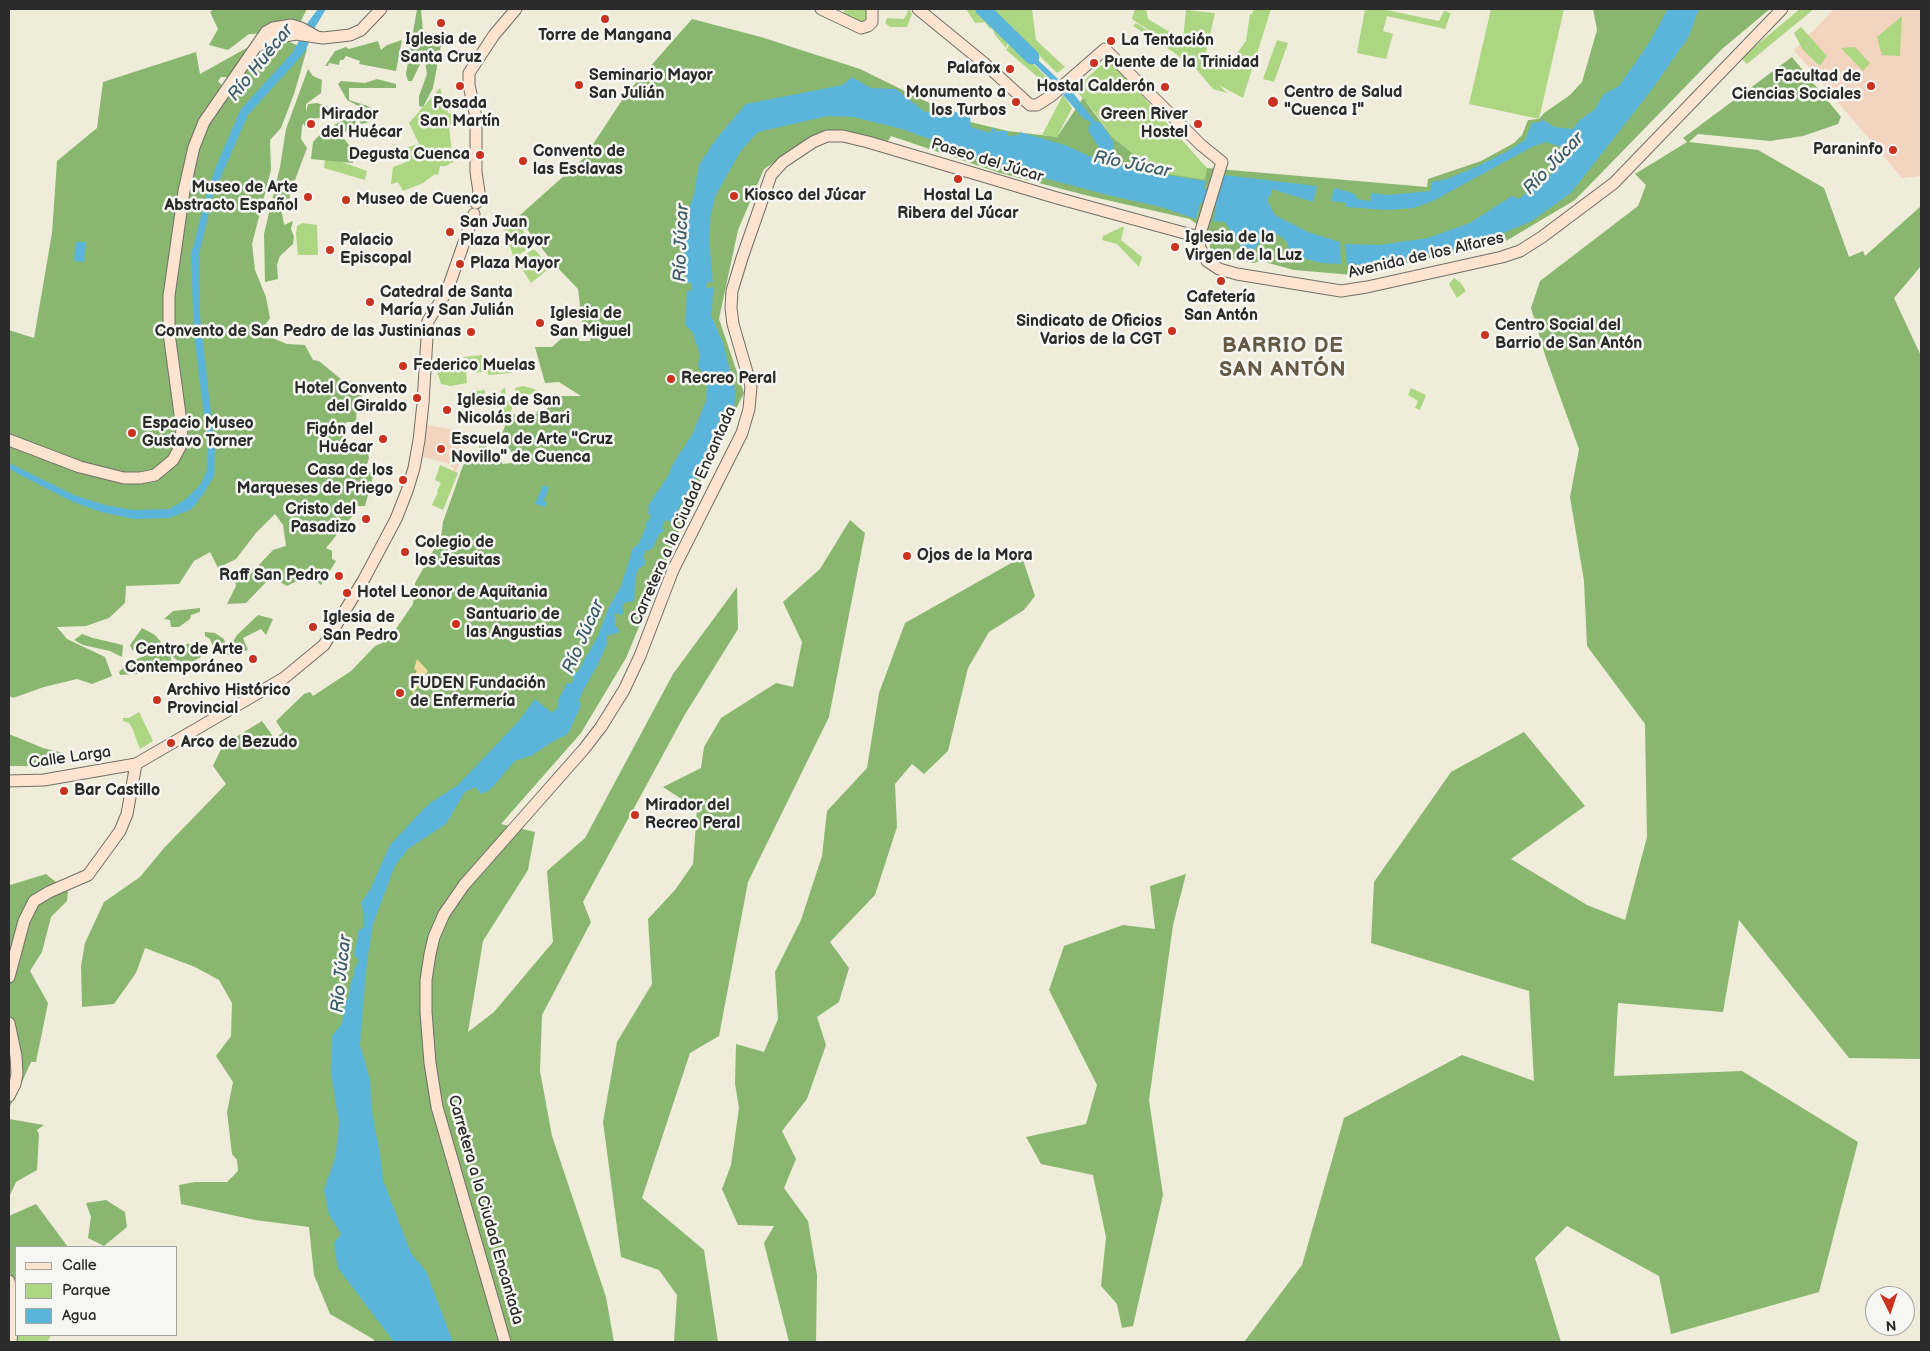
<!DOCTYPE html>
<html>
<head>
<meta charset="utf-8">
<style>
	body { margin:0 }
	#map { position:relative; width:1930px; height:1351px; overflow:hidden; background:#f0ecda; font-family:"Balsamiq Sans",sans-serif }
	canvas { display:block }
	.frame { position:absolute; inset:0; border:10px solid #2b2b2b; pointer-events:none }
	.legend { position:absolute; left:15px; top:1246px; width:162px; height:90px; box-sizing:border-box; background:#f6f6f2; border:1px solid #a5a5a2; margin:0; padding:6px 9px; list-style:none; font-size:15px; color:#2b2b2b }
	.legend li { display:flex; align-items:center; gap:10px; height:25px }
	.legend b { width:25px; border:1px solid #a5a5a2 }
	.north { position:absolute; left:1865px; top:1286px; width:50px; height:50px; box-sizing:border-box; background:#f6f6f2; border:1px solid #a5a5a2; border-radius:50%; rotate:176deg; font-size:14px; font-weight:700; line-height:20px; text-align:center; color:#2b2b2b }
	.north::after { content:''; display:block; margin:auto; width:18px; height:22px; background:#c8321e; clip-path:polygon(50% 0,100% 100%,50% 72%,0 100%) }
</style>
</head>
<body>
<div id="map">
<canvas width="1930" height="1351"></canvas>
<div class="frame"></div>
<ul class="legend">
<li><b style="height:6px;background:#fde4d1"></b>Calle</li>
<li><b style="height:14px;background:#acd682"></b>Parque</li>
<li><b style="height:14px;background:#5bb4d9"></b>Agua</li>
</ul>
<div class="north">N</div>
</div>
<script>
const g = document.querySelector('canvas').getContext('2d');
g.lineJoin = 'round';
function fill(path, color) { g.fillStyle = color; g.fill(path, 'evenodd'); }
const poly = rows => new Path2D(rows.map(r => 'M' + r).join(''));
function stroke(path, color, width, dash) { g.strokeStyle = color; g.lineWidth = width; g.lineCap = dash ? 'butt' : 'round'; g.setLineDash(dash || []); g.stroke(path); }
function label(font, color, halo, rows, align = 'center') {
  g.font = font + ' "Balsamiq Sans",sans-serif'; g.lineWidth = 5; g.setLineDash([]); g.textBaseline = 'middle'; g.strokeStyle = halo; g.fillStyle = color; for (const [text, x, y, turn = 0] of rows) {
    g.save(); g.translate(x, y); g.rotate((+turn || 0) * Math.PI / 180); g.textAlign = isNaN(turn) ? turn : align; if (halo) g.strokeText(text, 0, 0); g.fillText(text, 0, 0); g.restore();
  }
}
fill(poly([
	[1834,9,1921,9,1921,176,1902,178,1794,50],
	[422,424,465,432,462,452,467,453,464,459,461,459,456,472,453,471,454,468,451,467,451,464,419,456]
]), '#f3d4bf');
fill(poly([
	[846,9,868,9,868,19,861,23,856,21,843,13],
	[909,9,912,14,907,27,890,27,885,23,887,18,904,19],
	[966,9,979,9,1011,42,1008,42,1006,48,995,35,993,29,989,28,985,22,975,23],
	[993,9,1032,9,1036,40,1065,67,1057,73],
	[1135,9,1146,9,1148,19,1183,40,1186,10,1215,13,1206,52,1212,59,1229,64,1246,41,1250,14,1252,14,1254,9,1271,9,1243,98,1219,85,1227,93,1213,89,1197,70,1173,52,1133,26,1136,23,1183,53,1132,19],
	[1365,9,1382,9,1439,21,1444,11,1451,13,1445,29,1387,16,1383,31,1393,34,1386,59,1357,53],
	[1491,9,1564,9,1539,119,1469,104],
	[1800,9,1814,9,1747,64,1741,58],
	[1902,16,1900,56,1882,55,1877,37],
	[1801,27,1827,56,1820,66,1803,50,1794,33],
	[1277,40,1288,43,1274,82,1263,79],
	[1009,45,1017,47,1052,83,1047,85,1006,50],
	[1855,47,1870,63,1863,71,1841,48],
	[1111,61,1207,168,1206,181,1156,172,1112,137,1096,114,1075,89,1100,66],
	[440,88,448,113,452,114,453,121,449,126,453,162,446,166,440,166,438,175,435,174,423,183,403,191,398,182,391,184,393,167,404,163,411,158,405,148,419,144,409,123],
	[1063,95,1072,108,1057,137,1042,135],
	[325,159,339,161,367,171,365,180,324,168],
	[516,215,531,247,514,258,502,225],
	[302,223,317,225,318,255,298,255,296,234,297,226],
	[1122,227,1124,227,1121,240,1142,257,1139,267,1117,244,1102,240,1103,236],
	[534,249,551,267,531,283,516,260],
	[1454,278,1460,282,1466,291,1457,298,1449,284],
	[482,355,483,372,475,373,475,370,466,371,467,383,450,386,441,384,437,371,444,369,444,365,457,366,464,357],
	[512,365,512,373,488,375,487,367],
	[523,386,531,388,539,391,520,398,517,397,515,388],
	[505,387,506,400,512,402,512,409,509,414,499,419,498,400,501,397,501,391],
	[1411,388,1426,395,1420,410,1415,408,1418,401,1408,395],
	[485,390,484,405,468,406,469,392],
	[440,465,458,473,443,510,432,505,438,492,437,491,441,483,435,480],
	[139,712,153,741,140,749,133,730,129,723,123,721,123,718,129,718],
	[18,1335,51,1335,48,1341,16,1342]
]), '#acd682');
fill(poly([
	[214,9,307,9,295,32,249,34,228,50,209,45,218,29,210,12],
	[417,9,421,9,423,32,438,34,437,39,442,40,433,88,423,107,419,106,419,96,427,74,425,61,422,60,412,81,408,81,406,74],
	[1593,9,1770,9,1722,49,1575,200,1506,241,1353,275,1294,270,1261,261,1253,263,1235,259,1224,260,1215,255,1210,248,1209,234,1190,219,1089,196,1000,173,891,136,888,141,853,133,824,131,764,169,738,230,719,319,744,393,696,490,626,658,581,733,501,824,535,832,528,870,483,941,468,1032,494,1012,553,942,547,871,585,838,673,674,737,587,738,629,684,716,583,902,591,922,542,1015,540,1071,552,1136,606,1297,614,1342,375,1342,373,1339,330,1314,314,1275,309,1227,255,1220,181,1204,179,1185,195,1182,227,1182,238,1171,237,1160,232,1154,227,1112,233,1082,216,1056,231,1036,232,1003,219,980,195,967,145,948,136,973,114,1004,82,1007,81,966,85,943,104,902,140,877,164,848,226,784,213,766,223,745,262,721,275,739,283,732,276,721,304,694,310,692,313,696,351,671,375,646,382,643,393,633,413,604,415,583,441,537,443,522,461,471,465,461,479,449,480,440,486,443,487,454,491,449,503,464,520,462,521,457,512,453,501,436,505,426,502,420,514,414,536,416,537,411,546,409,555,403,559,396,581,396,559,382,545,383,535,347,552,347,562,338,578,332,579,341,590,341,592,334,583,331,578,289,555,265,529,232,519,216,584,158,626,94,692,19,761,37,860,69,966,121,1008,131,1057,137,1083,98,1112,137,1156,172,1205,180,1207,168,1427,187,1428,179,1481,161,1514,143,1522,135,1528,120,1539,119,1544,113,1570,95,1582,82,1597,30],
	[402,40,396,71,359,64,360,61,346,56,343,60,340,60,339,65,329,63,328,66,325,66,335,51,346,47,349,49,378,41,381,50,387,45],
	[287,41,307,49,294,94,281,128,270,140,271,170,252,244,255,270,266,297,270,318,260,333,287,344,305,345,313,360,319,361,342,380,359,383,364,405,357,404,356,422,346,422,346,428,343,429,342,433,346,442,362,443,362,446,365,446,365,454,368,454,369,458,365,471,374,473,365,506,355,506,353,515,326,548,332,551,332,559,336,561,321,585,309,575,287,586,271,577,246,603,227,604,236,586,234,574,257,567,273,550,286,546,283,525,275,514,256,533,236,559,218,568,210,552,194,561,179,584,126,586,125,603,109,618,86,626,57,627,67,639,105,657,112,676,92,684,77,679,44,687,13,698,9,696,9,330,34,338,52,233,57,161,97,128,103,82,196,52,200,74,252,45,229,77,221,77,218,81,227,91,267,49],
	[1792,57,1841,117,1838,124,1803,136,1770,141,1698,134,1689,142,1758,150,1824,188,1849,257,1863,251,1865,256,1921,206,1921,266,1894,298,1921,356,1921,1059,1849,1058,1739,920,1723,1012,1618,1003,1614,1076,1742,1071,1858,1142,1819,1292,1671,1334,1659,1276,1567,1226,1535,1258,1561,1342,1244,1342,1302,1265,1344,1118,1462,1055,1534,1081,1529,991,1371,943,1374,882,1451,772,1524,732,1585,806,1511,859,1587,905,1625,920,1647,837,1645,724,1587,646,1584,581,1570,497,1579,449,1546,358,1531,308,1540,281,1638,206,1646,185,1635,174,1687,142,1683,138],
	[308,69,313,76,322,80,321,93,306,104,306,112,308,104,317,103,338,110,348,109,338,116,310,119,309,123,304,126,304,123,302,126,301,139,307,148,295,180,289,188,290,200,281,207,284,225,293,221,291,229,294,237,293,244,280,256,277,265,278,279,265,282,264,234,280,167,286,129],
	[377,79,396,84,396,88,349,88,349,100,368,106,371,108,366,110,347,100,338,84,341,81,365,83],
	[353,109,372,117,369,122,361,124,359,120,356,121,353,129,347,128,346,132,335,128,334,125,343,120],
	[327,127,341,135,354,151,353,163,311,159,313,142],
	[850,520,865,533,829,717,748,882,719,1036,690,1053,642,1198,704,1250,718,1342,674,1342,677,1295,659,1270,621,1257,603,1122,617,1042,652,984,648,919,675,890,693,864,697,809,663,787,701,768,704,747,721,718,776,683,793,687,802,642,783,602,820,569],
	[1022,557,1035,596,1024,610,989,632,968,668,948,751,924,774,912,764,895,784,897,827,875,895,830,942,849,968,839,1002,817,1017,826,1045,807,1099,782,1131,796,1159,784,1188,808,1221,817,1275,816,1342,789,1342,764,1243,774,1226,738,1225,722,1189,731,1165,739,1108,735,1084,736,1044,764,1052,778,1019,775,972,801,920,822,856,827,811,867,768,879,693,905,623],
	[200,608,200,612,191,615,190,619,179,627,171,627,170,620,164,619,173,611],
	[258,615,273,619,266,635,261,629,243,638,248,650,233,655,220,655,222,650,232,643,237,635],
	[142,628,155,635,161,642,146,652,132,650,130,645],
	[205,632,215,633,224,639,226,645,214,648,210,639,205,636],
	[82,634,93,638,123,645,122,657,110,651,83,645,74,640],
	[187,644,193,644,201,657,194,661,180,663,170,654,172,663,163,667,137,674,120,675,119,672,128,663,162,648,170,653],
	[9,734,43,748,63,753,63,761,28,766,9,766],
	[46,874,68,892,67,901,51,917,42,952,30,971,48,1003,36,1062,31,1062,18,1091,9,1108,9,888,10,885],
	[1186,874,1173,925,1149,1100,1163,1195,1133,1326,1122,1328,1117,1304,1101,1286,1106,1237,1093,1175,1041,1164,1026,1137,1086,1124,1097,1085,1049,990,1064,946,1123,925,1155,929,1150,886],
	[9,1119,44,1125,37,1130,39,1134,37,1170,16,1182,9,1197],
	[106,1200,125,1212,127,1227,104,1246,88,1238,91,1217,86,1203],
	[36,1204,68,1247,16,1247,15,1288,9,1270,9,1216]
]), '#89b770');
fill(poly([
	[417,659,428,671,413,694,409,683,417,671,414,669]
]), '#eeda9e');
fill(poly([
	[318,9,326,9,314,29,306,25],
	[981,9,986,9,1010,34,1015,39,1013,42],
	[1668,9,1699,9,1688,38,1650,92,1571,193,1532,221,1487,240,1427,256,1383,263,1347,265,1345,244,1379,245,1428,238,1470,223,1512,196,1519,199,1555,171,1564,148,1546,142,1532,147,1433,201,1414,208,1387,210,1346,207,1346,203,1331,201,1334,188,1350,192,1356,195,1357,199,1371,201,1371,193,1389,195,1430,191,1432,182,1447,179,1476,167,1506,152,1525,140,1532,123,1540,122,1542,119,1554,127,1573,129,1579,121,1595,109,1604,94,1619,86,1649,43],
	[300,39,309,43,304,53,248,115,213,195,199,255,200,315,215,450,214,476,204,493,192,509,180,514,169,518,134,519,101,512,71,501,9,469,9,463,74,495,105,505,133,510,170,509,186,499,201,484,207,470,208,448,194,334,191,255,207,192,219,159,241,109,293,52],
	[1019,42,1058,79,1057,81,1054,83,1016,46],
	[852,77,871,88,896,89,925,112,953,111,970,117,971,127,987,132,991,132,993,127,996,131,1008,131,1008,136,1019,135,1020,132,1065,145,1098,160,1147,172,1206,181,1196,219,1161,207,1108,195,1010,169,902,129,853,117,828,116,758,132,740,152,715,197,710,220,709,242,713,282,686,283,683,234,685,220,694,194,699,165,716,139,746,104,843,85],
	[1070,89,1099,126,1106,137,1108,146,1105,146,1089,121,1084,119,1063,95],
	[1224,175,1317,186,1313,202,1272,189,1272,193,1267,200,1275,215,1308,232,1340,242,1341,264,1322,263,1291,255,1287,242,1279,235,1267,236,1261,240,1254,250,1241,246,1225,222,1213,221],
	[76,242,86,242,84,262,74,261],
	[714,287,711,315,723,343,731,374,736,394,734,407,700,472,671,522,648,514,649,504,668,476,674,462,692,435,706,401,707,381,698,366,700,355,693,333,685,324,687,291],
	[543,485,549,487,544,501,547,502,545,507,535,504],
	[646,521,665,530,657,536,654,542,647,545,643,558,645,560,645,565,639,568,636,575,634,601,624,603,622,608,624,611,622,615,615,613,615,624,620,632,607,636,607,644,598,664,583,691,577,705,555,740,533,755,515,761,490,790,481,794,475,787,465,792,446,824,408,849,395,866,373,924,366,970,360,1045,370,1079,372,1111,380,1154,383,1180,411,1253,426,1271,453,1342,394,1342,338,1268,334,1243,341,1234,329,1214,324,1190,336,1155,339,1122,331,1073,332,1036,341,1025,345,1011,344,1003,348,998,351,982,354,975,354,970,359,960,354,955,359,930,363,928,363,910,361,903,370,890,390,845,418,815,430,803,458,785,518,722,535,699,552,713,558,707,558,700,567,683,571,684,573,681,573,676,578,671,598,636,609,607,621,586,633,548,640,543,646,528]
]), '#5bb4d9');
stroke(poly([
	[983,9,1032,57],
	[1096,129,1106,144,1106,182],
	[1181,193,1238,201],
	[700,263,699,292,705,309],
	[647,543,666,500],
	[544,737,562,729,573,705]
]), '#5bb4d9', 15);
const secondary = poly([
	[821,9,861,28,868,26,872,22,872,9],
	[918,9,984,63,1030,105,1037,105,1051,96,1105,49,1201,145,1222,162,1199,237,1200,248,1207,261,1219,269,1237,274,1341,291,1367,287,1502,257,1520,251,1542,237,1614,183,1782,9],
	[258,46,279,37,296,34,323,38,350,35,361,30,381,9],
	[476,203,479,192,476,172,476,117,469,85,469,73,494,35,516,9],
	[9,440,80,467,124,478,140,478,155,475,173,460,180,447,182,429,169,333,169,296,184,191,194,147,204,122,266,32,273,28,291,25,301,28,317,37],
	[9,781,44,780,136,764,284,678,324,645,363,581,396,519,407,491,414,468,419,440,423,403,428,321,447,291,474,214],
	[9,977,24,921,34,901,49,892,88,875,120,831,127,814,136,764],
	[9,1023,16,1056,17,1074,15,1084,9,1096],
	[9,1281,14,1305,11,1342],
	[505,1342,437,1107,430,1063,426,1012,426,980,430,954,434,937,444,914,464,885,584,749,601,727,624,690,640,656,673,570,742,433,749,409,751,386,733,324,731,308,732,291,742,258,771,175,783,162,813,142,827,136,843,136,868,142,1057,198,1199,237]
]);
stroke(secondary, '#706f68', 13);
stroke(secondary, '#fde4d1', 11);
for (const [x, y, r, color] of [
	[605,19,5,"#c8321e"],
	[441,23,5,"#c8321e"],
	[1111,41,5,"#c8321e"],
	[1094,63,5,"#c8321e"],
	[1010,69,5,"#c8321e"],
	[579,85,5,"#c8321e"],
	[460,86,5,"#c8321e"],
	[1871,86,5,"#c8321e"],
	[1165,87,5,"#c8321e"],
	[1016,102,5,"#c8321e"],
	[1273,102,6,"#c8321e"],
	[311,124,5,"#c8321e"],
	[1198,124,5,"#c8321e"],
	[1893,150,5,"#c8321e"],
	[480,155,5,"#c8321e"],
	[523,161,5,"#c8321e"],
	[958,179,5,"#c8321e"],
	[734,196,5,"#c8321e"],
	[308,197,5,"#c8321e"],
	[346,200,5,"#c8321e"],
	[450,232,5,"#c8321e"],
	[1175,247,5,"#c8321e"],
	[330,250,5,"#c8321e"],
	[460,264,5,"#c8321e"],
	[1221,281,5,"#c8321e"],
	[370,302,5,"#c8321e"],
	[540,323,5,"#c8321e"],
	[1172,331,5,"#c8321e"],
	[471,332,5,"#c8321e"],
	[1485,335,5,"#c8321e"],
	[403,366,5,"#c8321e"],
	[671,379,5,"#c8321e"],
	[417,398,5,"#c8321e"],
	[447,410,5,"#c8321e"],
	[132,433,5,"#c8321e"],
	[383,439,5,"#c8321e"],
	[441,449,5,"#c8321e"],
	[403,480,5,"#c8321e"],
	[366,519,5,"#c8321e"],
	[405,552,5,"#c8321e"],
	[907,556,5,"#c8321e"],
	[339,576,5,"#c8321e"],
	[347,593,5,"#c8321e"],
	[456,624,5,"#c8321e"],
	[313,627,5,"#c8321e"],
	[253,659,5,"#c8321e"],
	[400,693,5,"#c8321e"],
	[157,700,5,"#c8321e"],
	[171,743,5,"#c8321e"],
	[64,791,5,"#c8321e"],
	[635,815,5,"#c8321e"]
]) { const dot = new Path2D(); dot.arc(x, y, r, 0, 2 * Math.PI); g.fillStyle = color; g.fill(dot); stroke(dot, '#f6f6f2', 2); }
label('bold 16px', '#2b2b2b', '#f6f6f2', [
	["Torre de Mangana",605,36,"center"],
	["Iglesia de",441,40,"center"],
	["Santa Cruz",441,58,"center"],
	["La Tentación",1121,41],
	["Puente de la Trinidad",1104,63],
	["Palafox",1000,69,"right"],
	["Seminario Mayor",589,76],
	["San Julián",589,94],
	["Facultad de",1861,77,"right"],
	["Ciencias Sociales",1861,95,"right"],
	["Hostal Calderón",1155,87,"right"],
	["Monumento a",1006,93,"right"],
	["los Turbos",1006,111,"right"],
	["Centro de Salud",1284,93],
	["\"Cuenca I\"",1284,111],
	["Posada",460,104,"center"],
	["San Martín",460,122,"center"],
	["Mirador",321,115],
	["del Huécar",321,133],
	["Green River",1188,115,"right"],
	["Hostel",1188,133,"right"],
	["Paraninfo",1883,150,"right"],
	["Convento de",533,152],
	["las Esclavas",533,170],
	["Degusta Cuenca",470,155,"right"],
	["Museo de Arte",298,188,"right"],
	["Abstracto Español",298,206,"right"],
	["Kiosco del Júcar",744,196],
	["Hostal La",958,196,"center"],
	["Ribera del Júcar",958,214,"center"],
	["Museo de Cuenca",356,200],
	["San Juan",460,223],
	["Plaza Mayor",460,241],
	["Iglesia de la",1185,238],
	["Virgen de la Luz",1185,256],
	["Palacio",340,241],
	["Episcopal",340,259],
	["Plaza Mayor",470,264],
	["Catedral de Santa",380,293],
	["María y San Julián",380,311],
	["Cafetería",1221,298,"center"],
	["San Antón",1221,316,"center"],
	["Iglesia de",550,314],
	["San Miguel",550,332],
	["Sindicato de Oficios",1162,322,"right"],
	["Varios de la CGT",1162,340,"right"],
	["Centro Social del",1495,326],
	["Barrio de San Antón",1495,344],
	["Convento de San Pedro de las Justinianas",461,332,"right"],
	["Federico Muelas",413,366],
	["Recreo Peral",681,379],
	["Hotel Convento",407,389,"right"],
	["del Giraldo",407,407,"right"],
	["Iglesia de San",457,401],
	["Nicolás de Bari",457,419],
	["Espacio Museo",142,424],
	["Gustavo Torner",142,442],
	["Figón del",373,430,"right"],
	["Huécar",373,448,"right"],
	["Escuela de Arte \"Cruz",451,440],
	["Novillo\" de Cuenca",451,458],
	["Casa de los",393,471,"right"],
	["Marqueses de Priego",393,489,"right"],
	["Cristo del",356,510,"right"],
	["Pasadizo",356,528,"right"],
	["Colegio de",415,543],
	["los Jesuitas",415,561],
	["Ojos de la Mora",917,556],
	["Raff San Pedro",329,576,"right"],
	["Hotel Leonor de Aquitania",357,593],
	["Santuario de",466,615],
	["las Angustias",466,633],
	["Iglesia de",323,618],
	["San Pedro",323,636],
	["Centro de Arte",243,650,"right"],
	["Contemporáneo",243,668,"right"],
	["FUDEN Fundación",410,684],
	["de Enfermería",410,702],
	["Archivo Histórico",167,691],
	["Provincial",167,709],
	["Arco de Bezudo",181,743],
	["Bar Castillo",74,791],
	["Mirador del",645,806],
	["Recreo Peral",645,824]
], 'left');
label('16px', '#2b2b2b', '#f6f6f2', [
	["Paseo del Júcar",987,161,17],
	["Avenida de los Alfares",1426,256,-13],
	["Carretera a la Ciudad Encantada",684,516,-66],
	["Calle Larga",70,758,-8],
	["Carretera a la Ciudad Encantada",485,1210,74]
]);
label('italic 18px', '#3c5b68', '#f6f6f2', [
	["Río Huécar",261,63,-51],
	["Río Júcar",1554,164,-46],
	["Río Júcar",1132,165,11],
	["Río Júcar",682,243,-88],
	["Río Júcar",584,637,-66],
	["Río Júcar",342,974,-84]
]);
g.letterSpacing = '1px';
label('bold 21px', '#655845', '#f6f6f2', [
	["BARRIO DE",1283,347],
	["SAN ANTÓN",1283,371]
]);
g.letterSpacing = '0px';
</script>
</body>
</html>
